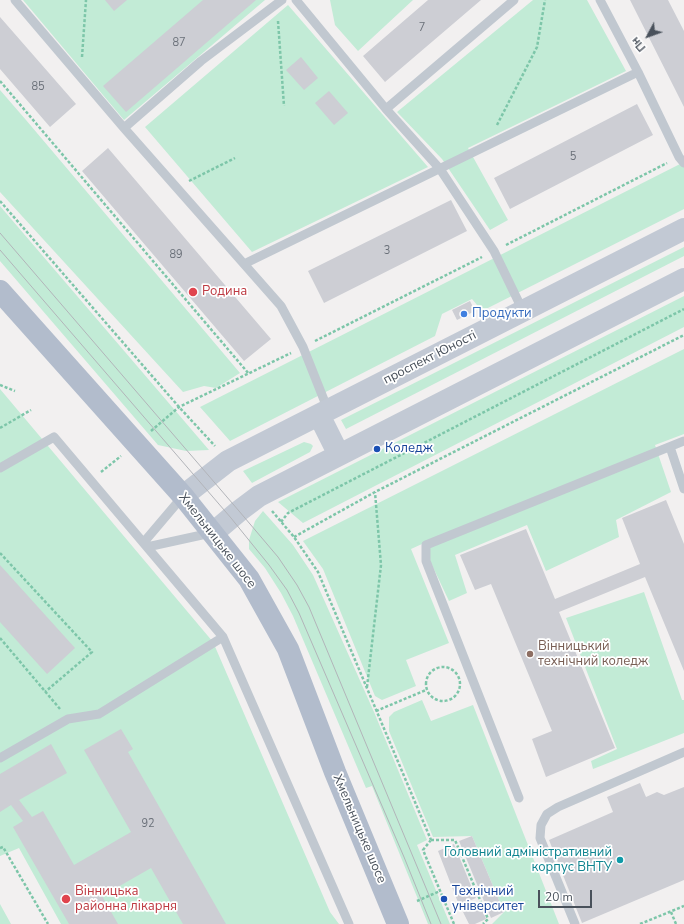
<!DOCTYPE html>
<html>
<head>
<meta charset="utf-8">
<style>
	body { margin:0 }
	#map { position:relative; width:684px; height:924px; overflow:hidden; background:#f2f0f0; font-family:"Nunito Sans",sans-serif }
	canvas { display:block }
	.north { position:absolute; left:628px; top:16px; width:40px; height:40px; -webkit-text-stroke:3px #fff; paint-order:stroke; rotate:229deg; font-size:11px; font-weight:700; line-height:16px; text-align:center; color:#49515b }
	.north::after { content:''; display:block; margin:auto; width:14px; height:18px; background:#49515b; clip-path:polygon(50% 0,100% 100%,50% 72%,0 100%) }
	.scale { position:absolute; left:538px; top:890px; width:54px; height:18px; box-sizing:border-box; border:2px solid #49515b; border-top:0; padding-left:5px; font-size:12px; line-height:14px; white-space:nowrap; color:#49515b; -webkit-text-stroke:3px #fff; paint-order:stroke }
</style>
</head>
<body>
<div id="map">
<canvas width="684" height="924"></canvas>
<div class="north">Пн</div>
<div class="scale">20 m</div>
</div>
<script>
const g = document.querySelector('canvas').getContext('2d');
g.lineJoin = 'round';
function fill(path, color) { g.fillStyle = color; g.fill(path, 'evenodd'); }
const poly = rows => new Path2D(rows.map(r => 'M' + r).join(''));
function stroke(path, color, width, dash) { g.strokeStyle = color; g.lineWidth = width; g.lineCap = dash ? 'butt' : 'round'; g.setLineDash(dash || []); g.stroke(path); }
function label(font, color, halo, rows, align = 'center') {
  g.font = font + ' "Nunito Sans",sans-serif'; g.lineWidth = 3.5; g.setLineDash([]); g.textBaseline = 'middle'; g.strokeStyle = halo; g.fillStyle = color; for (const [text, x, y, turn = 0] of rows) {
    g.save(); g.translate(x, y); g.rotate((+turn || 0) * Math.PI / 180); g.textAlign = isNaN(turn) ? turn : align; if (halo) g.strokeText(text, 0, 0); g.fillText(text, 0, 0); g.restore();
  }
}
fill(poly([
	[23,0,265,0,124,120],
	[330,0,413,0,358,51,335,25],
	[533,0,587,0,626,71,468,148,508,220,490,230,442,159,397,112],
	[288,5,428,167,252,252,145,127],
	[0,90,26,120,240,373,216,388,204,386,183,392,0,192],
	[684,162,684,209,482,311,472,299,442,314,435,336,230,441,200,407],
	[0,206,209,450,186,451,158,445,0,261],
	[684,247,684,256,346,429,341,420],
	[684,296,684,327,303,523,278,502],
	[684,349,684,434,655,445,671,492,616,520,619,537,546,571,527,525,455,555,467,593,449,601,422,544,411,549,449,643,406,660,416,686,382,700,375,696,323,569,303,541],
	[0,389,213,642,330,912,339,924,61,924,19,848,0,856],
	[304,442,311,444,313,446,310,452,252,483,243,471],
	[263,511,293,545,313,575,374,712,427,840,417,845,450,924,428,924,372,786,366,788,293,616,281,593,265,568,249,549,249,540,255,521],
	[644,592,682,700,684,700,684,733,593,769,591,761,617,749,566,618],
	[422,700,431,721,473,705,559,924,492,924,504,912,472,836,433,837,389,731,389,717,394,712],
	[0,904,11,924,0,924]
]), '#c2ebd6');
fill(poly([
	[105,0,127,0,114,11],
	[203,0,256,0,126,112,103,86],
	[428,0,481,0,385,82,363,56],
	[630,0,668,0,684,31,684,107],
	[0,17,76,104,50,127,0,69],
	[301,57,318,78,304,90,286,70],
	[329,91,348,113,334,125,315,103],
	[637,104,653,135,510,209,494,178],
	[108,148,271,339,244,361,82,171],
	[451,200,467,231,324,303,308,271],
	[470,301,475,311,457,320,452,310],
	[666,500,684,544,684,671,645,577,559,612,615,748,546,777,532,739,552,731,491,584,475,590,460,555,526,529,555,599,640,564,622,518],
	[0,565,75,648,47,674,0,622],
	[121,729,133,749,128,752,226,924,183,924,151,868,102,896,118,924,69,924,13,827,23,821,11,805,0,812,0,774,51,744,67,773,19,800,32,817,43,811,74,865,131,832,84,750],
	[640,783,646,797,657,792,664,795,684,787,684,880,582,923,549,840,613,812,607,797],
	[472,836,504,912,491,918,459,841],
	[454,844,476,898,459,905,438,851],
	[480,904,486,919,475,924,469,924,463,912]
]), '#cdced4');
stroke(poly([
	[278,21,284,106],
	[82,57,86,0],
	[0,81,249,374],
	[497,125,537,47,545,0],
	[189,181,235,158],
	[0,201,179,407,215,446],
	[506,245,667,163],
	[315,341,482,257],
	[0,385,15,391],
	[0,428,31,410],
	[151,431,179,407,291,353],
	[101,472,121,456],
	[272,511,294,537,318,572,431,840],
	[281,522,288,513,684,309],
	[294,537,375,492,684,335],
	[0,553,92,652,45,692],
	[0,638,60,709],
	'426 684a17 17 0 1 1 34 0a17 17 0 1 1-34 0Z',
	[367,687,381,565,375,492],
	[376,711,426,690],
	[431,840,455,840,488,919,483,924],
	[431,840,423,850,454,924],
	[0,848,3,847,48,924],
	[417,901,440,891],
	[671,912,676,924],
	[640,924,684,906]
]), '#7dc6a9', 2.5, [3, 2]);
stroke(poly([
	[15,0,124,128,244,264,638,72],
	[296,0,386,109,440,169,494,251,523,311],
	[600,0,638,72,679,157,684,163],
	[386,109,514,0],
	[124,128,201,61,282,0],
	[244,264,281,306,303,347,328,410],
	[670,447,684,489],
	[0,468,54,437,223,637,349,924],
	[144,542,183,496],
	[147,547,211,533],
	[0,758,68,719,99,714,223,637],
	[519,798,426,561,426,545,684,441],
	[575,924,540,838,541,825,547,814,558,807,684,752]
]), '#c1c8d0', 9);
stroke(poly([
	[319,415,339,455],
	[183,496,228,461,684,229],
	[213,533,239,511,259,496,684,279]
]), '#c2c9d4', 22);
stroke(poly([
	[0,291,183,496,249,579,288,649,335,772,398,924]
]), '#b2bccc', 22);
stroke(poly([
	[0,233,239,511,278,557,297,585,309,607,441,924],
	[0,250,231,518,269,565,287,590,299,613,404,857,431,924]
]), '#b2b4b9', 1);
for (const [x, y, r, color] of [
	[193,292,5,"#e0444e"],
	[464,314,4,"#3f7fe0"],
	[377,449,4,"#1a4fb4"],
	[530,654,4,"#8d6e63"],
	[620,860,4,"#0f9aa8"],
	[66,899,5,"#e0444e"],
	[444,899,4,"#1a4fb4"]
]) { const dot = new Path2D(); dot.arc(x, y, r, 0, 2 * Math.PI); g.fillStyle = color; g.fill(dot); stroke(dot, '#fff', 1.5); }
label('11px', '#6a7079', null, [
	["7",422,28],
	["87",179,43],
	["85",38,87],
	["5",573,157],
	["3",387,251],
	["89",176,255],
	["92",148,824]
]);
label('13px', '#be3a42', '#fff', [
	["Родина",202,292],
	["Вінницька",75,892],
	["районна лікарня",75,907]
], 'left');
label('13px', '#366cbe', '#fff', [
	["Продукти",472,314]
], 'left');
label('13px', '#49515b', '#fff', [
	["проспект Юності",430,358,-27],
	["Хмельницьке шосе",217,541,52],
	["Хмельницьке шосе",359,829,67]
]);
label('13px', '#164399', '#fff', [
	["Коледж",385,449],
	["Технічний",452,892],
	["університет",452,907]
], 'left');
label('13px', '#785e54', '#fff', [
	["Вінницький",538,647],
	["технічний коледж",538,662]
], 'left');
label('13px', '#0d838f', '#fff', [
	["Головний адміністративний",612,853],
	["корпус ВНТУ",612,868]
], 'right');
</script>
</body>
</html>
